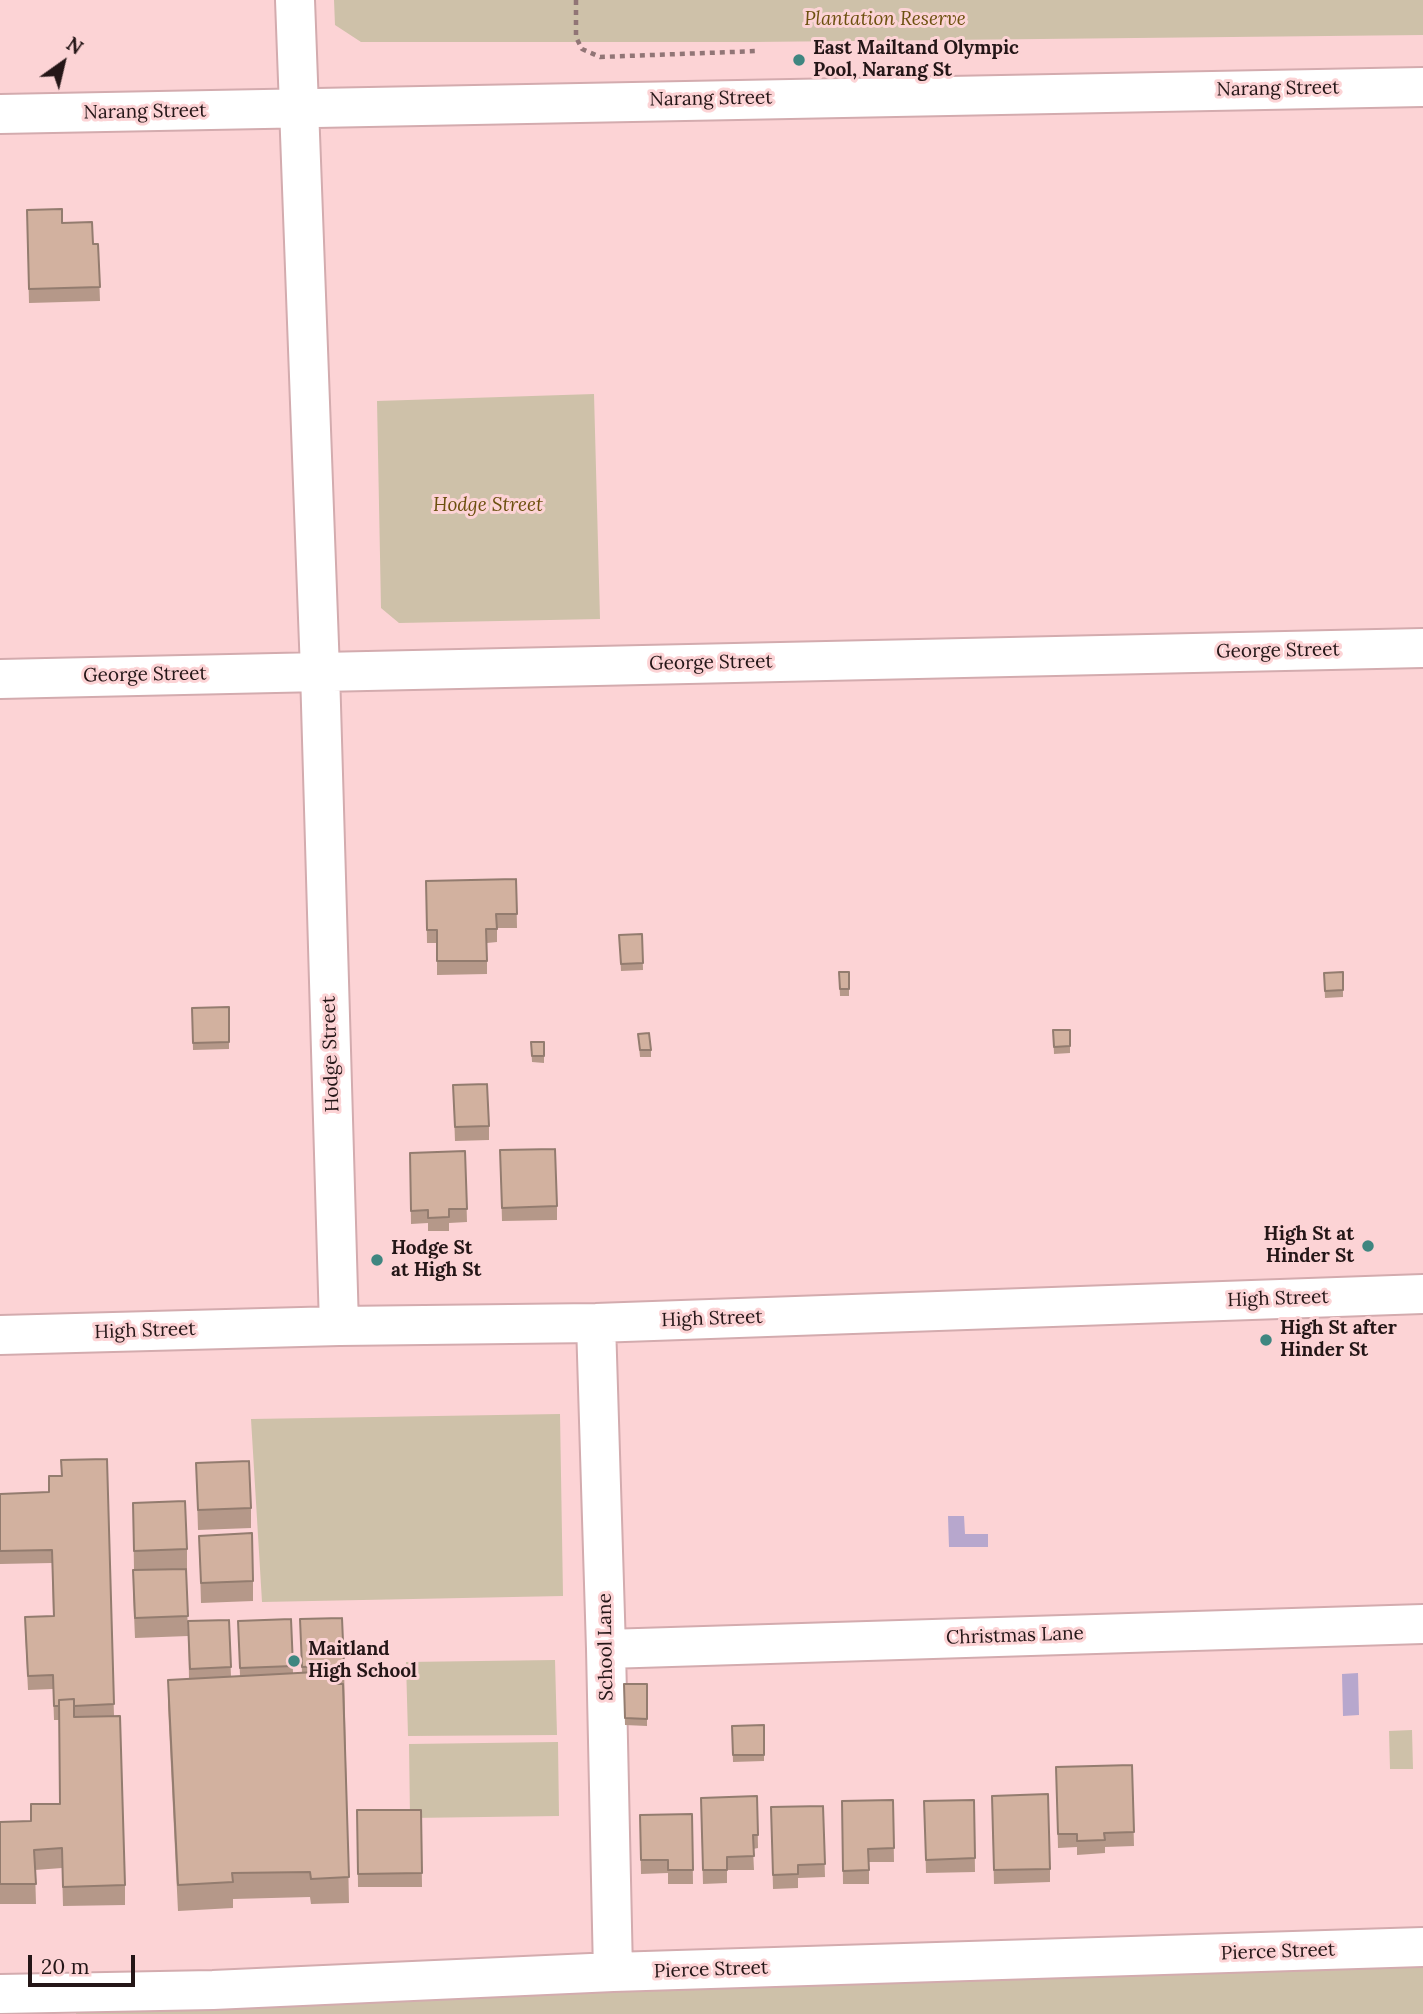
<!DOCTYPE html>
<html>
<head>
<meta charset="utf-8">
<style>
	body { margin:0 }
	#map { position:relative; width:1423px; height:2014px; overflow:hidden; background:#fcd3d5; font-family:Lora,serif }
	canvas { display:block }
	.north { position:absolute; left:28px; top:28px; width:70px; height:70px; -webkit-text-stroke:5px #fcd3d5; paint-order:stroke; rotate:34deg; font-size:19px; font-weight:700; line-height:28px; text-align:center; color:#241617 }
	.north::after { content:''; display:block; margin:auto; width:24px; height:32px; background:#241617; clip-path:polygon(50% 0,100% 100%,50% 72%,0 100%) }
	.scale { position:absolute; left:28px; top:1955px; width:107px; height:32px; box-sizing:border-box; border:4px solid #241617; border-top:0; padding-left:9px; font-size:21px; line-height:24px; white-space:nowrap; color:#241617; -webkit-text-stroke:5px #fcd3d5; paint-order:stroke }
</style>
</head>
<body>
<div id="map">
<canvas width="1423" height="2014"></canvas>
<div class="north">N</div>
<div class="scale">20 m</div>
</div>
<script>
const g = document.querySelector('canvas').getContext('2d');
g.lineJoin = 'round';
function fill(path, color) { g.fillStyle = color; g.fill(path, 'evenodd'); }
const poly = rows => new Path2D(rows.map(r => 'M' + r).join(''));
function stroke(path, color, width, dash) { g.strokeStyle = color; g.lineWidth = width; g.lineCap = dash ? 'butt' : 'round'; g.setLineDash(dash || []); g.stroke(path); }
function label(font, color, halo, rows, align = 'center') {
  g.font = font + ' Lora,serif'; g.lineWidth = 6; g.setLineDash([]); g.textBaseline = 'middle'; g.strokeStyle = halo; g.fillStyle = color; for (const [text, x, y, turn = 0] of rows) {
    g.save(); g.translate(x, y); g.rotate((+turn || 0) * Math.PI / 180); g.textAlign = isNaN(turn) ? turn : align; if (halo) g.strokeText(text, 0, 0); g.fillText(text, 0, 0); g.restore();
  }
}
fill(poly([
	[334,0,1423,0,1423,35,753,42,361,42,335,25],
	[594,394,600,619,399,623,381,608,377,401],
	[560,1414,563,1596,262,1602,251,1419],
	[555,1660,557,1735,408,1736,406,1662],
	[1412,1730,1413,1769,1390,1769,1389,1731],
	[558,1742,559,1816,410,1818,409,1744],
	[1423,1967,1423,2014,76,2014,76,2005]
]), '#cec1a9');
fill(poly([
	[948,1516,964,1516,965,1534,988,1534,988,1547,949,1547],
	[1358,1673,1359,1715,1343,1716,1342,1674]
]), '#b7a7cd');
const minor = poly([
	[295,0,320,671,339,1326],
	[0,114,1423,87],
	[0,679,1423,648],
	[596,1323,606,1649,613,1972],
	[0,1335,339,1326,596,1323,1423,1294],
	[606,1649,1423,1624],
	[0,1994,213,1990,613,1972,1423,1947]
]);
stroke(minor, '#d3abae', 42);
stroke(poly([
	[576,0,576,37,582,49,600,57,758,51]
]), '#917576', 4.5, [5, 5]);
stroke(minor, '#fff', 38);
fill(poly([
	[27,223,62,223,93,244,98,244,100,301,29,303],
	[516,879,517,928,497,928,497,942,487,943,487,974,437,975,437,943,427,943,426,881],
	[642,934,643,970,621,971,619,935],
	[839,972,849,972,849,996,840,996],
	[1343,972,1343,997,1325,998,1324,973],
	[229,1007,229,1049,193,1050,192,1008],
	[1053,1030,1070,1030,1070,1053,1054,1054],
	[638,1034,651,1050,651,1057,640,1057],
	[531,1042,544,1042,544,1063,532,1062],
	[453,1085,489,1126,489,1140,455,1141],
	[500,1150,557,1206,557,1220,502,1221],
	[465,1151,467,1222,449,1223,449,1231,428,1231,428,1223,411,1224,410,1153],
	[107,1459,114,1716,125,1885,125,1905,63,1906,62,1868,35,1870,36,1904,0,1904,0,1822,31,1821,60,1804,59,1720,54,1720,53,1689,28,1690,25,1630,53,1616,52,1563,0,1564,0,1494,49,1492,61,1476],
	[196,1463,251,1508,251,1528,198,1530],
	[133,1503,187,1549,187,1569,186,1569,188,1636,135,1638,133,1590,133,1570,134,1570],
	[199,1536,253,1581,253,1601,201,1603],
	[291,1619,293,1673,302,1673,300,1619,344,1665,349,1903,311,1904,310,1897,233,1899,233,1908,178,1911,168,1706,168,1680,189,1679,188,1621,229,1620,231,1677,240,1676,238,1621],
	[624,1684,647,1684,647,1726,625,1725],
	[764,1725,764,1761,733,1762,732,1726],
	[1132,1765,1134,1846,1105,1847,1105,1853,1077,1855,1077,1847,1058,1848,1056,1767],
	[757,1796,758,1848,753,1849,754,1870,727,1870,727,1883,703,1884,701,1811],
	[893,1800,894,1862,869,1862,869,1884,843,1884,842,1801],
	[974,1800,975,1872,926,1873,924,1801],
	[823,1806,825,1877,798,1878,798,1888,773,1889,771,1807],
	[992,1809,1050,1869,1050,1882,994,1884],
	[357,1810,421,1810,422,1887,358,1887],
	[692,1814,693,1884,668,1884,668,1873,641,1874,640,1815]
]), '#b59889');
const building = poly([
	[62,209,62,223,92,222,93,244,98,244,100,287,29,289,27,210,62,209],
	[516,879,517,914,496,914,497,929,486,929,487,961,437,961,437,930,427,930,426,881,516,879],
	[642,934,643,963,621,964,619,935,642,934],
	[839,972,849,972,849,989,840,989,839,972],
	[1343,972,1343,990,1325,991,1324,973,1343,972],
	[229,1007,229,1042,193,1043,192,1008,229,1007],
	[1053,1030,1070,1030,1070,1046,1054,1047,1053,1030],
	[649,1033,651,1050,640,1050,638,1034,649,1033],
	[531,1042,544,1042,544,1056,532,1056,531,1042],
	[487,1084,489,1126,455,1127,453,1085,487,1084],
	[555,1149,557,1206,502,1208,500,1150,555,1149],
	[465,1151,467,1209,449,1209,449,1217,428,1218,428,1210,411,1211,410,1153,465,1151],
	[107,1459,114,1704,74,1706,74,1699,59,1700,59,1706,54,1706,53,1675,28,1676,25,1617,54,1616,52,1550,0,1551,0,1494,49,1492,49,1476,62,1476,61,1460,107,1459],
	[249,1461,251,1508,198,1510,196,1463,249,1461],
	[185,1501,187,1549,134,1551,133,1503,185,1501],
	[252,1533,253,1581,201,1583,199,1536,252,1533],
	[186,1569,188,1616,135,1618,133,1570,186,1569],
	[342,1618,344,1665,302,1667,300,1619,342,1618],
	[291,1619,293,1666,240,1668,238,1621,291,1619],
	[229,1620,231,1667,190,1669,188,1621,229,1620],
	[335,1671,335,1684,343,1684,349,1877,311,1879,310,1872,232,1873,233,1882,178,1885,168,1680,335,1671],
	[624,1684,647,1684,647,1719,625,1718,624,1684],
	[74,1699,74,1717,120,1716,125,1885,63,1887,62,1848,34,1850,36,1884,0,1884,0,1822,31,1821,31,1804,60,1804,59,1700,74,1699],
	[764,1725,764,1755,733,1755,732,1726,764,1725],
	[1132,1765,1134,1832,1104,1833,1105,1840,1077,1841,1077,1834,1058,1834,1056,1767,1132,1765],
	[1048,1794,1050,1869,994,1870,992,1796,1048,1794],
	[757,1796,758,1835,753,1835,754,1856,727,1857,727,1870,703,1870,701,1798,757,1796],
	[893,1800,894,1848,868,1849,869,1870,843,1871,842,1801,893,1800],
	[974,1800,975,1858,926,1860,924,1801,974,1800],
	[823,1806,825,1864,798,1865,798,1874,773,1875,771,1807,823,1806],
	[357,1810,421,1810,422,1873,358,1874,357,1810],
	[692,1814,693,1870,668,1870,668,1860,641,1860,640,1815,692,1814]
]);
fill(building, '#d2b19f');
stroke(building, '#937c6f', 2);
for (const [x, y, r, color] of [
	[799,60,7,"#3f8680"],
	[1368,1246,7,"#3f8680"],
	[377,1260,7,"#3f8680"],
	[1266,1340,7,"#3f8680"],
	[294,1661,7,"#3f8680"]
]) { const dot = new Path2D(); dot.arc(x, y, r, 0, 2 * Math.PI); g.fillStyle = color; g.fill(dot); stroke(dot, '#fcd3d5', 2.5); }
label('italic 19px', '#6c500f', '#fcd3d5', [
	["Plantation Reserve",885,20],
	["Hodge Street",488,506]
]);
label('bold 19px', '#241617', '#fcd3d5', [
	["East Mailtand Olympic",813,49],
	["Pool, Narang St",813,71],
	["High St at",1354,1235,"right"],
	["Hinder St",1354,1257,"right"],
	["Hodge St",391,1249],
	["at High St",391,1271],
	["High St after",1280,1329],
	["Hinder St",1280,1351],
	["Maitland",308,1650],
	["High School",308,1672]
], 'left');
label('19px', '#241617', '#fcd3d5', [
	["Narang Street",1278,89,-1],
	["Narang Street",711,99,-1],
	["Narang Street",145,112,-1],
	["George Street",1278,651,-1],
	["George Street",711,663,-1],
	["George Street",145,675,-1],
	["Hodge Street",331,1054,-92],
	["High Street",1278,1299,-2],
	["High Street",712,1319,-2],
	["High Street",145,1331,-2],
	["Christmas Lane",1015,1636,-2],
	["School Lane",606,1647,-91],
	["Pierce Street",1278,1952,-2],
	["Pierce Street",711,1970,-2]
]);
</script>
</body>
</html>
